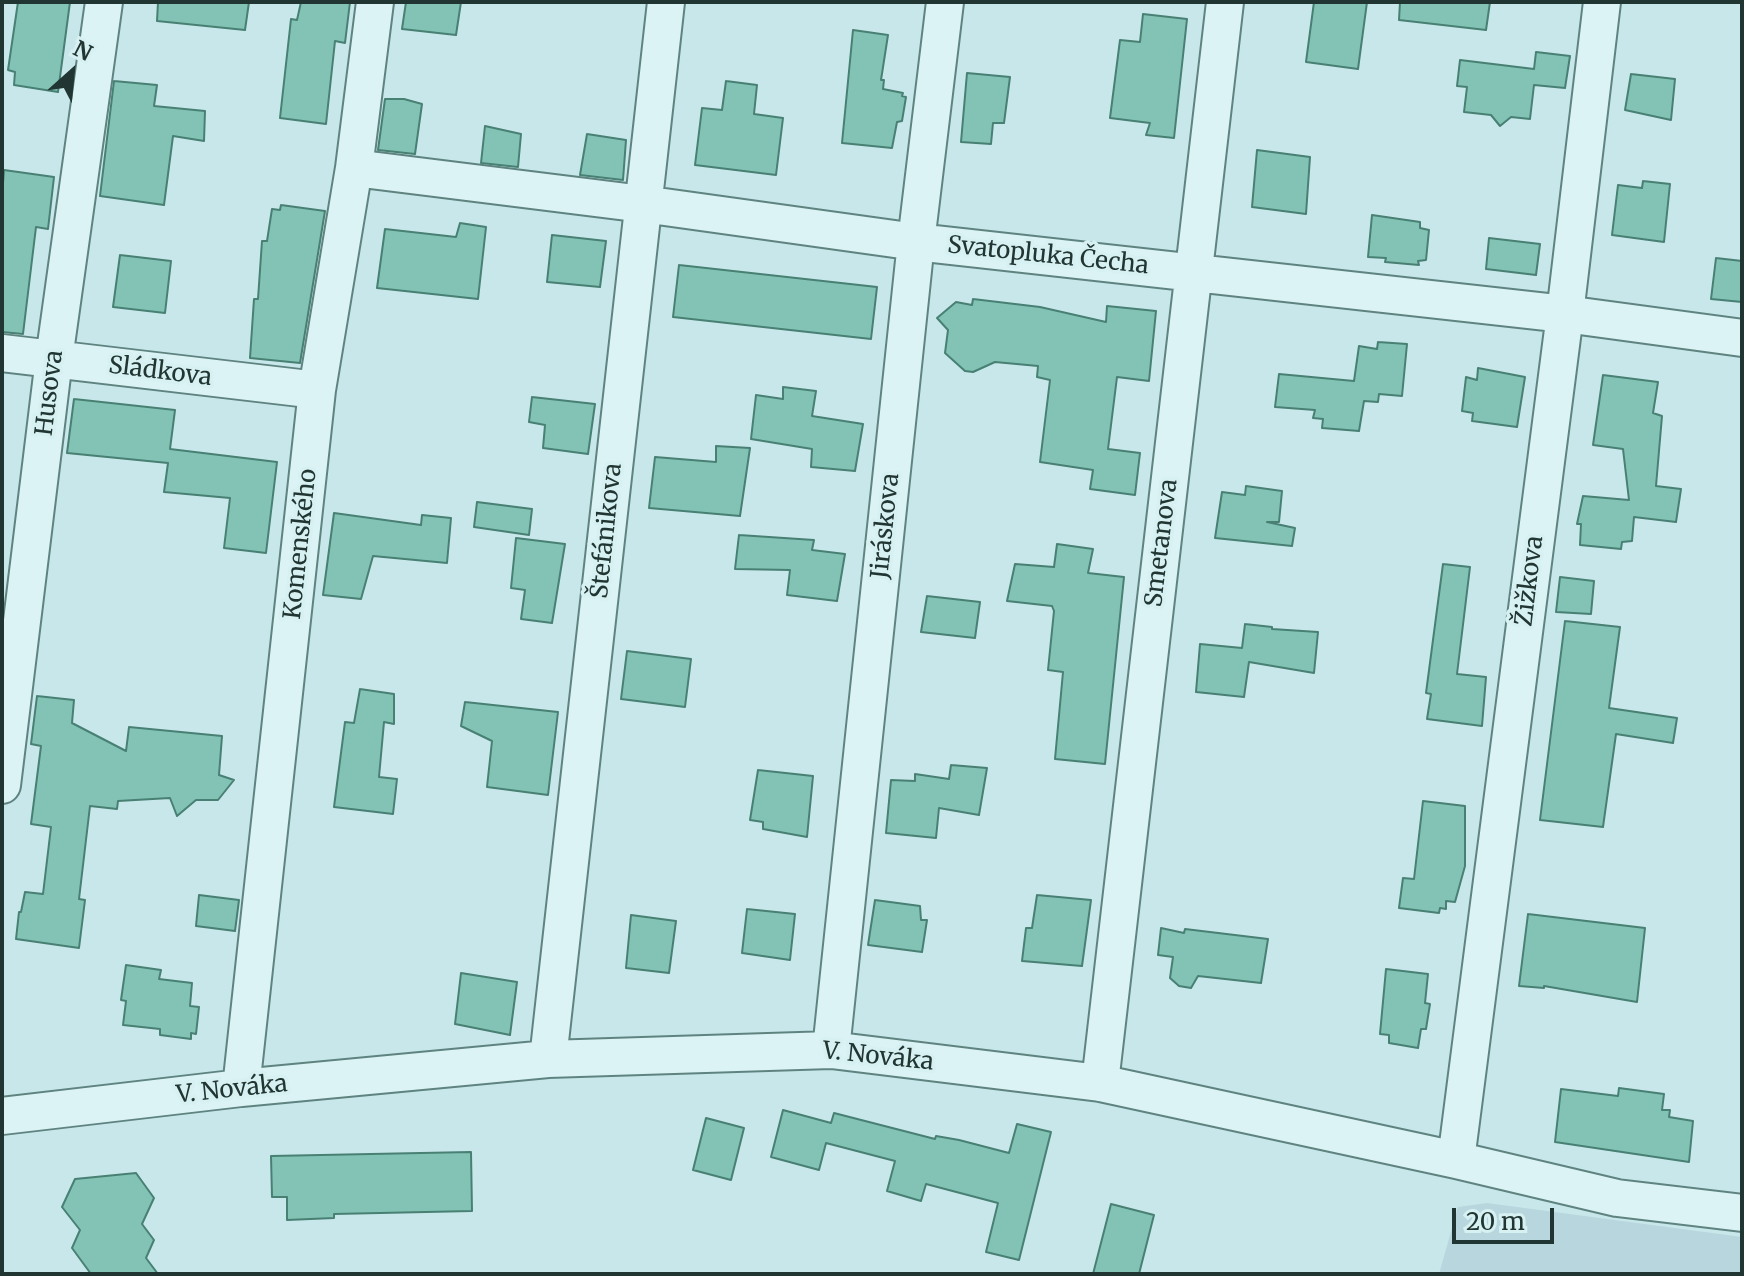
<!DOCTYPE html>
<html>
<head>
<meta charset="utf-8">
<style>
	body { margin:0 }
	#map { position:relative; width:1744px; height:1276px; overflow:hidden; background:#c8e7ea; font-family:Merriweather,serif }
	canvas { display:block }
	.frame { position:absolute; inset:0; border:4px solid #213633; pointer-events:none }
	.north { position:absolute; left:32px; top:32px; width:80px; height:80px; -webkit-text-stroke:6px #d7f0f2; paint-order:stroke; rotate:27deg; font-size:22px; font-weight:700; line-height:32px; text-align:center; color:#213633 }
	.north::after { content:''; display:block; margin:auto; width:28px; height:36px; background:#213633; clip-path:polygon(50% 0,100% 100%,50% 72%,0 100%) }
	.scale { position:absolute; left:1452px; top:1208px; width:102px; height:36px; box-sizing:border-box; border:4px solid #213633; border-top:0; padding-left:10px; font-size:24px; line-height:28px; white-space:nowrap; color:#213633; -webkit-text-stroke:6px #d7f0f2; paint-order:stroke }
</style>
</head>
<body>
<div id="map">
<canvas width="1744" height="1276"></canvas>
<div class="frame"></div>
<div class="north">N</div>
<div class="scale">20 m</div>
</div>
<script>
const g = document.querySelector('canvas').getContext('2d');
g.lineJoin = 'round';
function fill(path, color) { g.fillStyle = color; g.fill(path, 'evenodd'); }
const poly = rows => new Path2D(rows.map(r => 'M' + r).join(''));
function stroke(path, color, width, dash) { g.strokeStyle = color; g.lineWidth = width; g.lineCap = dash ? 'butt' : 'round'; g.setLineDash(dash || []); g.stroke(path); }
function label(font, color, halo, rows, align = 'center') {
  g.font = font + ' Merriweather,serif'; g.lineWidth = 7; g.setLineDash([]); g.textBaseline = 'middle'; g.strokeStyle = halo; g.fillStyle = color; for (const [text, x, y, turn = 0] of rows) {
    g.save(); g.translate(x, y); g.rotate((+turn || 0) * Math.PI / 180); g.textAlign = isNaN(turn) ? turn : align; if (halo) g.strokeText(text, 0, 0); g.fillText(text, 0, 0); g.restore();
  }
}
fill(poly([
	[1487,1203,1742,1237,1742,1274,1439,1274,1458,1207]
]), '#b7d6de');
const building = poly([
	[18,2,70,2,58,92,14,85,15,72,8,70,18,2],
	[158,2,249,2,245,30,157,21,158,2],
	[301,2,350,2,345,43,335,41,326,124,280,118,291,19,297,20,301,2],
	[406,2,461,2,456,35,402,29,406,2],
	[1314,2,1367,2,1358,69,1306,62,1314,2],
	[1400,2,1490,2,1486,30,1399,20,1400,2],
	[1143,14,1187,19,1174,138,1146,135,1150,123,1110,118,1120,40,1140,42,1143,14],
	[853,30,888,35,881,80,884,80,883,89,903,93,902,96,906,97,902,121,897,122,892,148,842,143,853,30],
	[1536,52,1570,56,1565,88,1534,85,1530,119,1511,117,1500,126,1491,115,1464,112,1467,87,1457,86,1460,60,1534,69,1536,52],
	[967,73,1010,77,1004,123,993,123,991,144,961,142,967,73],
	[1631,74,1675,79,1671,120,1625,110,1631,74],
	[114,81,157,85,154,106,205,111,204,141,173,136,164,205,100,196,114,81],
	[726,81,757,85,754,114,783,118,776,175,695,165,702,108,722,110,726,81],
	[385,99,404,99,422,104,415,154,378,150,385,99],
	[485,126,521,134,518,167,481,163,485,126],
	[587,134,626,140,623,180,580,175,587,134],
	[1257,150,1310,157,1306,214,1252,207,1257,150],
	[4,170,54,177,48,229,36,227,23,334,2,332,2,197,4,170],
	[1643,181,1670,184,1664,242,1612,235,1618,185,1642,188,1643,181],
	[281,205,325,211,300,363,250,358,254,299,258,299,262,241,267,241,272,209,280,210,281,205],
	[1372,215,1420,222,1420,228,1429,230,1426,260,1418,261,1419,265,1385,262,1386,258,1368,257,1372,215],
	[460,223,486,227,478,299,377,288,385,229,456,237,460,223],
	[552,235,606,241,600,287,547,282,552,235],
	[1489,238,1540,244,1536,275,1486,269,1489,238],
	[120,255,171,261,165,313,113,307,120,255],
	[1716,258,1742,261,1742,302,1711,299,1716,258],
	[679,265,877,287,871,339,673,317,679,265],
	[973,299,1040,307,1106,322,1107,306,1156,311,1149,381,1117,377,1108,449,1140,453,1135,495,1090,489,1093,470,1040,462,1050,380,1037,377,1038,366,995,362,973,372,965,371,945,353,948,330,937,318,956,302,972,305,973,299],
	[1378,342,1407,344,1402,396,1379,394,1378,402,1364,401,1359,431,1322,428,1323,419,1313,418,1315,410,1275,407,1279,374,1354,381,1359,346,1377,349,1378,342],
	[1478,368,1525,377,1517,427,1472,421,1473,413,1462,411,1466,377,1477,380,1478,368],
	[1603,375,1658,382,1653,413,1662,416,1656,486,1681,489,1676,522,1634,517,1632,541,1622,542,1621,549,1580,545,1581,524,1577,524,1583,496,1629,500,1623,449,1593,445,1603,375],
	[783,387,816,391,812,416,863,424,855,471,811,467,812,449,751,439,756,395,783,399,783,387],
	[532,397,595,404,588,454,543,448,545,425,529,422,532,397],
	[74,399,175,410,170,449,277,462,266,553,224,548,230,498,164,492,168,463,67,453,74,399],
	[716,446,750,448,740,516,649,508,655,457,716,462,716,446],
	[1246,486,1282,491,1279,522,1267,522,1295,528,1292,546,1215,538,1222,492,1245,495,1246,486],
	[477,502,532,509,529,535,474,527,477,502],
	[334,513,421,525,422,515,451,518,447,563,373,556,361,599,323,595,334,513],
	[739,535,814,540,812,550,845,554,837,601,787,595,790,570,735,569,739,535],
	[516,538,565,544,552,623,521,619,525,590,511,588,516,538],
	[1057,544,1093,549,1088,573,1124,577,1105,764,1055,759,1063,672,1048,670,1054,611,1052,606,1007,601,1015,564,1054,567,1057,544],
	[1443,564,1470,567,1457,674,1486,677,1482,726,1427,719,1431,694,1426,693,1443,564],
	[1560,577,1594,581,1591,614,1556,612,1560,577],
	[927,596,980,602,975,638,921,632,927,596],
	[1565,621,1620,627,1609,708,1677,718,1673,743,1616,734,1603,827,1540,820,1565,621],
	[1245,624,1272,627,1272,629,1318,632,1314,673,1249,662,1244,697,1196,692,1200,644,1242,648,1245,624],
	[627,651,691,659,685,707,621,699,627,651],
	[360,689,394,694,394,724,384,722,379,777,397,779,393,814,334,807,345,722,354,723,360,689],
	[37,696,74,700,72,723,126,751,129,727,222,736,219,775,234,780,218,800,196,800,177,816,170,798,118,801,117,809,90,806,79,899,85,900,79,948,16,939,19,912,21,912,25,892,43,894,51,827,31,824,41,746,31,744,37,696],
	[465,702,558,712,548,795,487,787,492,741,461,726,465,702],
	[951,765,987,768,979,815,939,808,936,838,886,833,891,780,915,781,915,774,949,779,951,765],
	[758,770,813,776,807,837,763,829,763,822,750,820,758,770],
	[1423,801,1465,806,1465,866,1455,902,1446,901,1446,909,1440,908,1439,913,1399,908,1403,878,1414,879,1423,801],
	[199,895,239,900,235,931,196,926,199,895],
	[1037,895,1091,900,1082,966,1022,961,1026,928,1032,928,1037,895],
	[875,900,920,906,921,920,927,920,922,952,868,945,875,900],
	[747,909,795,914,790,960,742,953,747,909],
	[1528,914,1645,928,1637,1002,1544,986,1544,988,1519,986,1528,914],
	[631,915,676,921,669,973,626,968,631,915],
	[1161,928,1184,933,1185,929,1268,939,1261,983,1198,976,1191,988,1179,986,1170,978,1173,957,1158,955,1161,928],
	[126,965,161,970,159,979,192,983,190,1006,199,1007,196,1034,191,1033,191,1039,160,1035,160,1029,123,1025,126,1001,121,1000,126,965],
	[1386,969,1428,974,1425,1003,1430,1004,1426,1029,1421,1029,1418,1048,1389,1043,1389,1035,1380,1034,1386,969],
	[461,973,517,982,510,1035,455,1024,461,973],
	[1619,1088,1664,1094,1662,1110,1670,1110,1669,1117,1693,1121,1689,1162,1555,1142,1561,1089,1618,1096,1619,1088],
	[783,1110,831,1123,834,1113,935,1139,936,1136,959,1140,1009,1153,1017,1124,1051,1132,1019,1260,986,1252,998,1203,926,1184,921,1201,887,1191,895,1161,826,1143,819,1170,771,1157,783,1110],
	[706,1118,744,1128,731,1180,693,1170,706,1118],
	[471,1152,472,1211,334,1214,334,1218,287,1220,287,1197,272,1197,271,1156,471,1152],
	[136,1173,154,1198,142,1224,154,1240,146,1258,158,1274,91,1274,72,1248,80,1230,62,1207,75,1179,136,1173],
	[1111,1204,1154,1215,1139,1274,1093,1274,1111,1204]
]);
fill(building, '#82c3b6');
stroke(building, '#488073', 2);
const street = poly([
	[354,168,643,204,916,242,1565,314,1742,338],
	[2,353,317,390],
	[2,785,54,359,104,2],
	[831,1050,916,242,945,2],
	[548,1059,666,2],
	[1100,1083,1225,2],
	[241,1088,317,390,354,168,375,2],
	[2,1116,241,1088,548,1059,831,1050,1100,1083,1456,1160,1617,1198,1742,1213],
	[1456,1160,1565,314,1602,2]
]);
stroke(street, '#5f8480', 40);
stroke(street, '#dbf3f5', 36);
label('24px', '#213633', '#d7f0f2', [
	["Svatopluka Čecha",1048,256,6],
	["Sládkova",160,372,7],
	["Husova",50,393,-83],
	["Jiráskova",886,526,-84],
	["Štefánikova",607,531,-84],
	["Smetanova",1162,543,-83],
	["Komenského",301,544,-84],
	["Žižkova",1530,581,-83],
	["V. Nováka",878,1057,6],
	["V. Nováka",232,1090,-6]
]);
</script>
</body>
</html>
